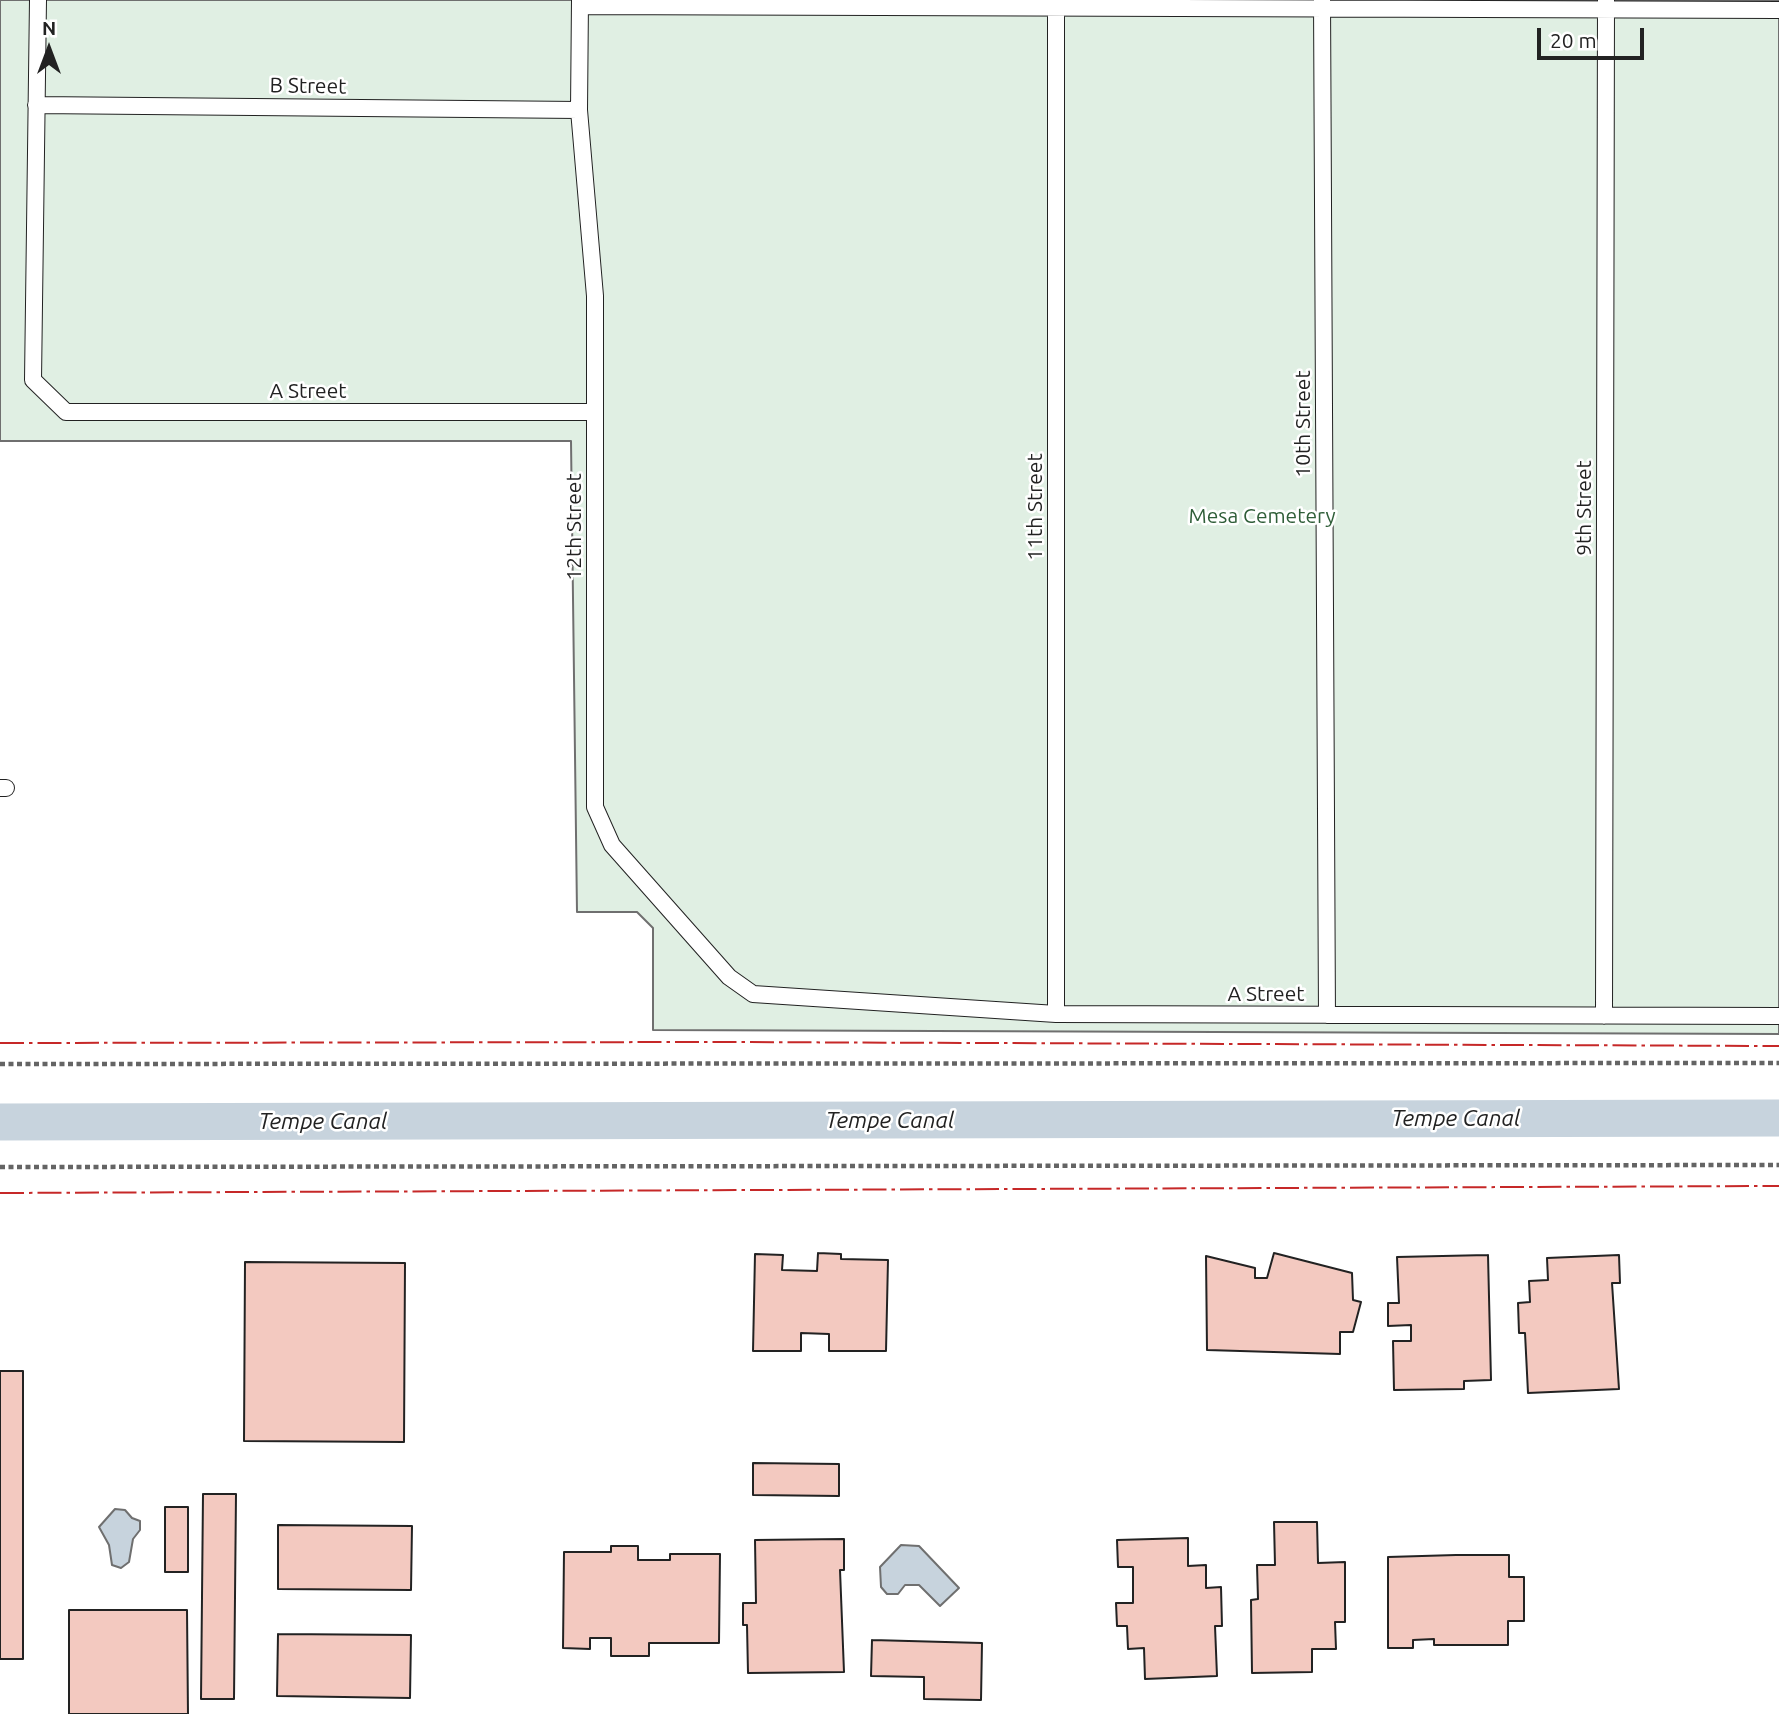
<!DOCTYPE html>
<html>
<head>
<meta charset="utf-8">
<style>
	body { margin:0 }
	#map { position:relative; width:1779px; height:1714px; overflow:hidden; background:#fff; font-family:Ubuntu,sans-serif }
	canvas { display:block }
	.north { position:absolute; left:14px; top:14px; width:70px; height:70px; -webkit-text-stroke:5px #fff; paint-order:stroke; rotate:0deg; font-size:19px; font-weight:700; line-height:28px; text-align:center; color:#222 }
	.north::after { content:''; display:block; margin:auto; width:24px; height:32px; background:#222; clip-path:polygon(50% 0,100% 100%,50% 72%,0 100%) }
	.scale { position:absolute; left:1537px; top:28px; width:107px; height:32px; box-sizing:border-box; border:4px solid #222; border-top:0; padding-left:9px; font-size:21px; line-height:24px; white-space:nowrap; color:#222; -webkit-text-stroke:5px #fff; paint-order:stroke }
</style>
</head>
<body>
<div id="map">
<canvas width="1779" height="1714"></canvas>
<div class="north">N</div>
<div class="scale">20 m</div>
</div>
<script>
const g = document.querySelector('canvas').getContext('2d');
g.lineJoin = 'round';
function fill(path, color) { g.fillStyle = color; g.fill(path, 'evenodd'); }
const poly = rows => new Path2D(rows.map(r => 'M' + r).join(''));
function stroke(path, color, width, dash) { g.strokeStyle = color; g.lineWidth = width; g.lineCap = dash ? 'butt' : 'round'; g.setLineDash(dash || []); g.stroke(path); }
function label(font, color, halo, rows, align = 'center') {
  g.font = font + ' Ubuntu,sans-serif'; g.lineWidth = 5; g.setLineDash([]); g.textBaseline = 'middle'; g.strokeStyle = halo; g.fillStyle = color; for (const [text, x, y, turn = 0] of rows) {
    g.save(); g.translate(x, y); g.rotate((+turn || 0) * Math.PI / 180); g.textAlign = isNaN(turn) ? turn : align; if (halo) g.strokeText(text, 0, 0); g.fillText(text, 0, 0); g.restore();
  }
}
const green = poly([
	[0,0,1779,0,1779,1034,653,1030,653,928,637,912,577,912,571,441,0,441,0,0]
]);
fill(green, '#e0efe3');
stroke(green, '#6f6f6f', 2);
const water = poly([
	[115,1509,125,1510,132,1518,140,1521,140,1530,133,1539,129,1562,121,1568,112,1565,109,1545,99,1527,115,1509],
	[901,1545,919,1546,959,1588,940,1606,919,1585,905,1585,898,1594,887,1594,881,1587,880,1567,901,1545]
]);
fill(water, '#c7d3dd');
stroke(water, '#6f6f6f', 2);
stroke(poly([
	[0,1122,1779,1118]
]), '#c7d3dd', 37);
const building = poly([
	[818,1253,841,1254,841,1259,888,1260,886,1351,829,1351,829,1334,801,1333,801,1351,753,1351,755,1254,783,1255,782,1270,817,1271,818,1253],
	[1274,1253,1352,1273,1353,1300,1361,1302,1353,1332,1340,1332,1340,1354,1207,1350,1206,1256,1255,1268,1255,1278,1267,1278,1274,1253],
	[1488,1255,1491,1380,1464,1381,1464,1389,1394,1390,1393,1341,1411,1341,1411,1325,1388,1326,1388,1303,1399,1303,1397,1257,1488,1255],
	[1619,1255,1620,1283,1612,1283,1619,1389,1528,1393,1525,1333,1519,1333,1518,1303,1530,1302,1529,1281,1548,1280,1547,1258,1619,1255],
	[245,1262,405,1263,404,1442,244,1441,245,1262],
	[0,1371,23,1371,23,1659,0,1659,0,1371],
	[753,1463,839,1464,839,1496,753,1495,753,1463],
	[203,1494,236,1494,234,1699,201,1699,203,1494],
	[165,1507,188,1507,188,1572,165,1572,165,1507],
	[1274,1522,1317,1522,1318,1563,1345,1562,1345,1622,1335,1622,1336,1649,1312,1649,1312,1672,1252,1673,1251,1600,1258,1599,1257,1565,1275,1565,1274,1522],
	[278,1525,412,1526,411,1590,278,1589,278,1525],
	[1188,1538,1188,1566,1206,1565,1206,1588,1221,1587,1222,1626,1215,1626,1217,1676,1145,1679,1144,1648,1128,1649,1127,1626,1117,1626,1116,1603,1133,1603,1133,1567,1118,1567,1117,1540,1188,1538],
	[844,1539,844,1570,840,1570,844,1672,748,1673,747,1625,743,1625,743,1603,756,1603,755,1540,844,1539],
	[611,1546,638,1546,638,1560,670,1560,670,1554,720,1554,719,1643,649,1643,649,1656,611,1656,611,1638,590,1638,590,1649,563,1648,564,1552,611,1552,611,1546],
	[1456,1555,1509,1555,1509,1577,1524,1577,1524,1621,1508,1621,1508,1645,1434,1645,1434,1639,1413,1640,1413,1648,1388,1648,1388,1557,1456,1555],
	[69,1610,187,1610,188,1714,69,1714,69,1610],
	[278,1634,411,1635,410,1698,277,1696,278,1634],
	[872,1640,982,1643,981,1700,924,1699,924,1677,871,1676,872,1640]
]);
fill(building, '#f3c9c0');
stroke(building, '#222', 2);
const service = poly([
	[38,0,33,380,66,412,595,412],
	[580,0,579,110,595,296,595,807,612,845,729,977,753,994,1056,1014,1779,1016],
	[1056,0,1056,1014],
	[1322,0,1327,1015],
	[580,6,1779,10],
	[36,105,579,110],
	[0,788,6,788],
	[1604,1016,1606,0]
]);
stroke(service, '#222', 18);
stroke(poly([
	[0,1064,1779,1063],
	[0,1167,1779,1165]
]), '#646464', 4.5, [5, 3.5]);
stroke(service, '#fff', 16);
stroke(poly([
	[0,1043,719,1042,1779,1046],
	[0,1193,1779,1186]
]), '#c62828', 2, [24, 5, 3.5, 5]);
label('21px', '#222', '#fff', [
	["B Street",308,86,1],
	["A Street",308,391],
	["10th Street",1303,424,-90],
	["11th Street",1035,507,-90],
	["9th Street",1584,508,-90],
	["12th Street",574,527,-90],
	["A Street",1266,994]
]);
label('21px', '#2f5e38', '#fff', [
	["Mesa Cemetery",1262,516]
]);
label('italic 23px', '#222', '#fff', [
	["Tempe Canal",1456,1118],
	["Tempe Canal",890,1120],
	["Tempe Canal",323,1121]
]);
</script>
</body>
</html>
